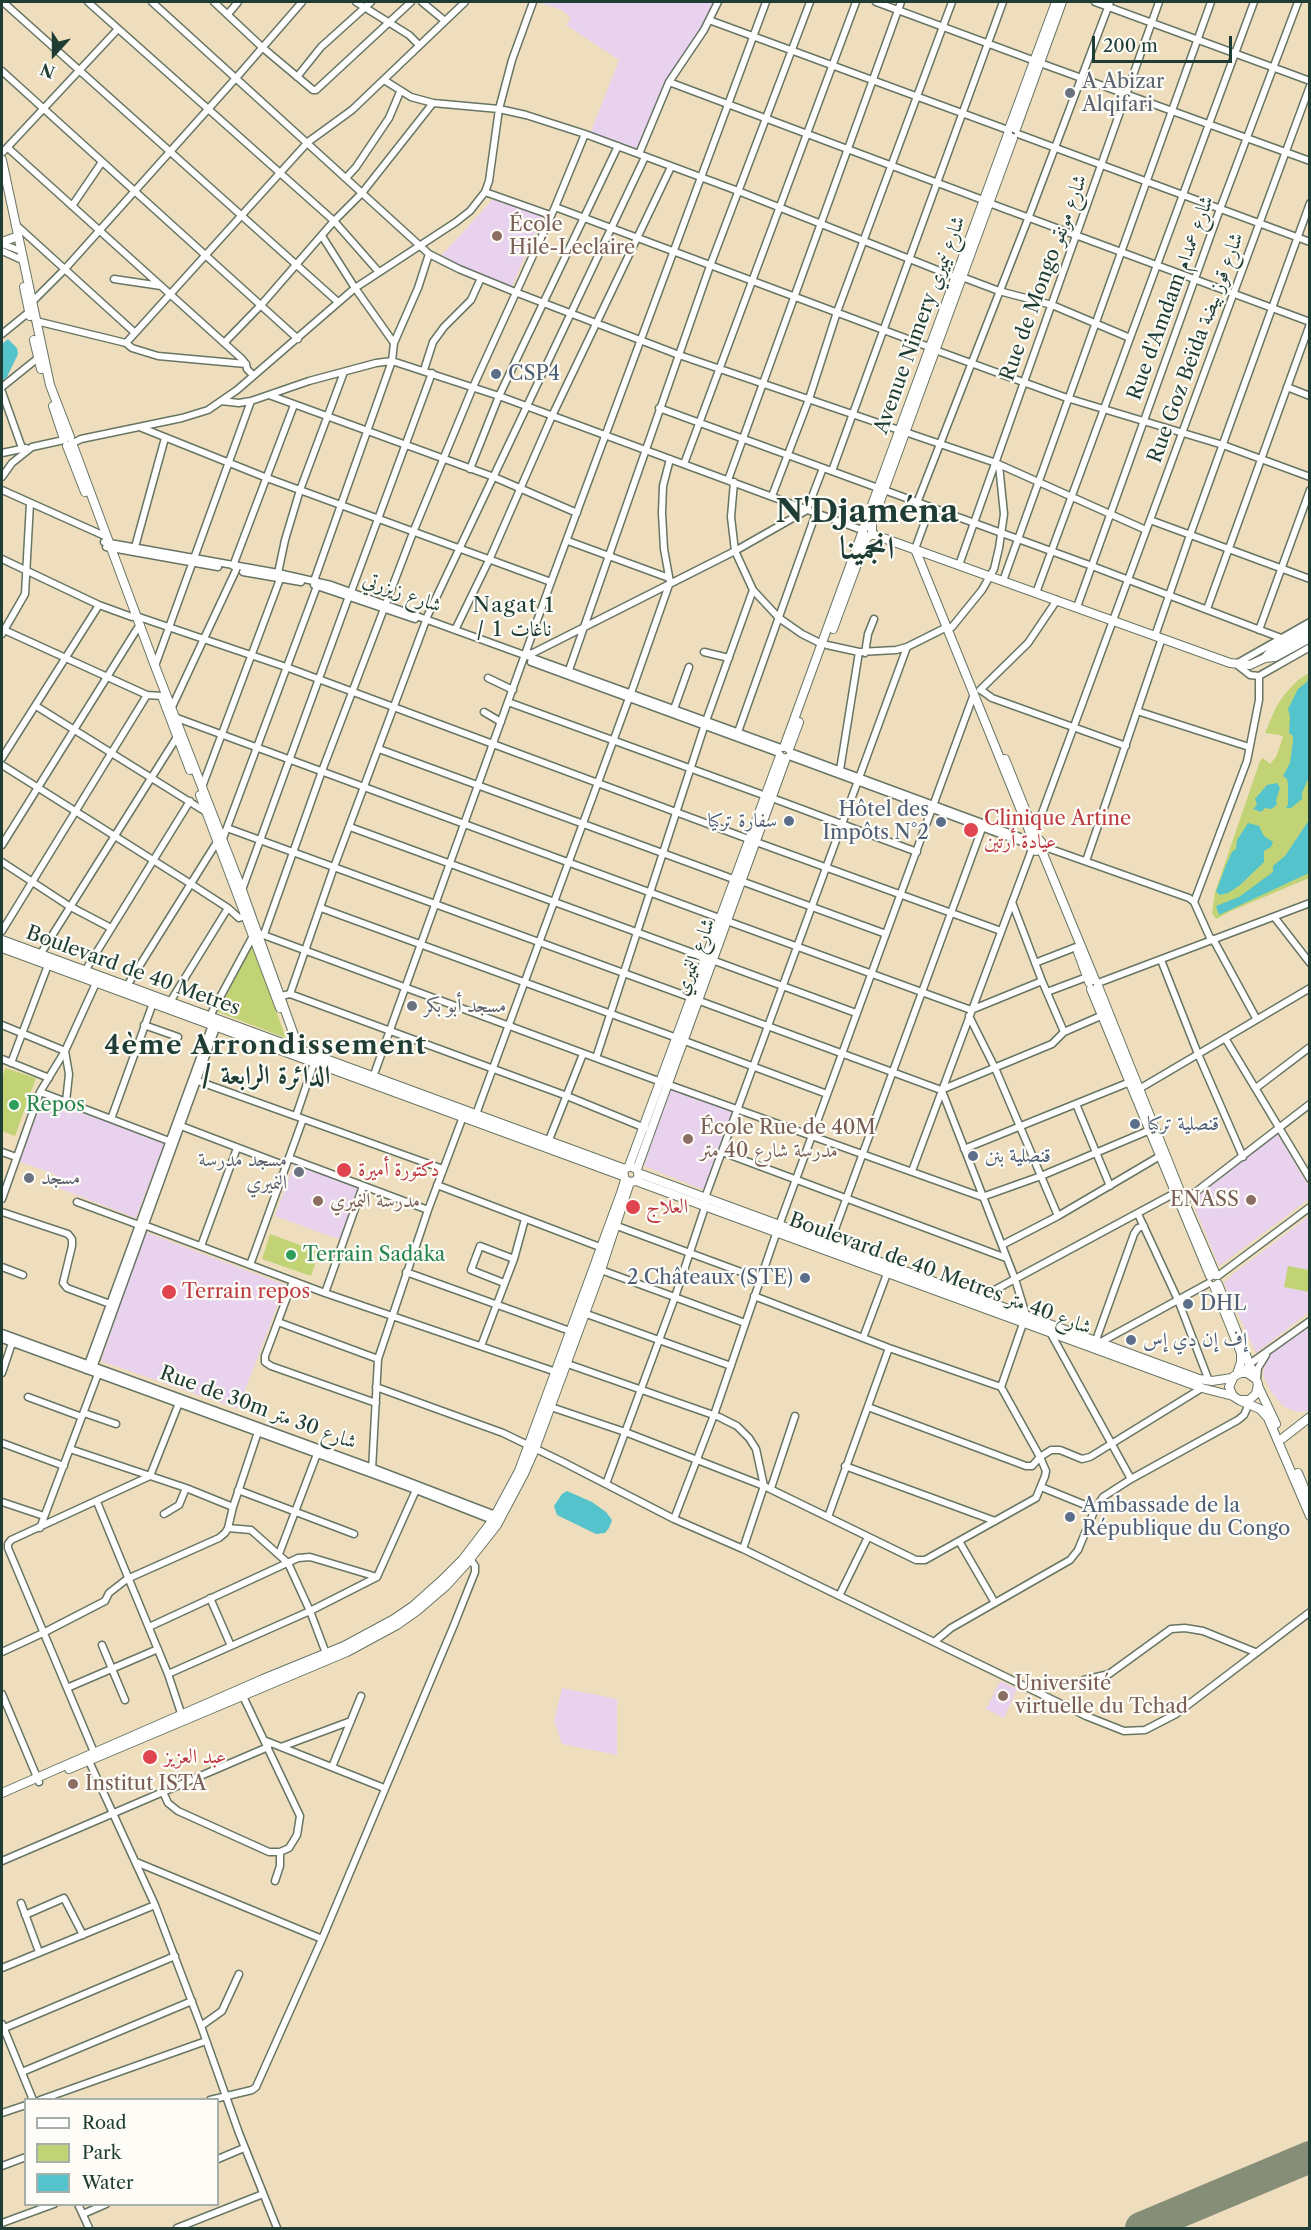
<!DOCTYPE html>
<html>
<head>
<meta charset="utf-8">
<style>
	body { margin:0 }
	#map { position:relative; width:1311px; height:2230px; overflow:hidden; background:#eedebd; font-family:"Libre Caslon Text",serif }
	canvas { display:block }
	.frame { position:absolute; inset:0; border:3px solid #1f3d34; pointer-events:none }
	.legend { position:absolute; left:24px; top:2098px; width:195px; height:108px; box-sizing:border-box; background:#fdfcf7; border:2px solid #a4b0a9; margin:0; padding:8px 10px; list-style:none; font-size:18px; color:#1f3d34 }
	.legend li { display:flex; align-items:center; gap:12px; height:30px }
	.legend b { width:30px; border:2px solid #a4b0a9 }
	.north { position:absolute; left:24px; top:24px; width:60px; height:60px; -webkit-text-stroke:4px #fdfcf7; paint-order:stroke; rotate:201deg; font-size:16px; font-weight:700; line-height:24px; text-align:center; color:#1f3d34 }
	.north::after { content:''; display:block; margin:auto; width:21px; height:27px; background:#1f3d34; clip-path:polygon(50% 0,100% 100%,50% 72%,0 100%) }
	.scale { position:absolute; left:1092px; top:36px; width:140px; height:27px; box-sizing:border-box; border:3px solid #1f3d34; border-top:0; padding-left:8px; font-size:18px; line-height:21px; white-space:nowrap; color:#1f3d34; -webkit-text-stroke:4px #fdfcf7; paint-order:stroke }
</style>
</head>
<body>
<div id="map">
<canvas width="1311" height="2230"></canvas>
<div class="frame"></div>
<ul class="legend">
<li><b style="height:8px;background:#fff"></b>Road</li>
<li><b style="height:16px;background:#c1d375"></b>Park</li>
<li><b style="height:16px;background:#55c3cb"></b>Water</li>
</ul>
<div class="north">N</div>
<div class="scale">200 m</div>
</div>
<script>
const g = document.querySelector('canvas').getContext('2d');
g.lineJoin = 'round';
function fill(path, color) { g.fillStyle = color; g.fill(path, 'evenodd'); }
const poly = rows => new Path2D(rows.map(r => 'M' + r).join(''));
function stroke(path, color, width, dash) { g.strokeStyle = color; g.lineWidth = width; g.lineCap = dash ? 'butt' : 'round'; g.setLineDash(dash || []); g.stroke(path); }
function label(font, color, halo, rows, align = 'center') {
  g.font = font + ' "Libre Caslon Text",Amiri,serif'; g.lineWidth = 4.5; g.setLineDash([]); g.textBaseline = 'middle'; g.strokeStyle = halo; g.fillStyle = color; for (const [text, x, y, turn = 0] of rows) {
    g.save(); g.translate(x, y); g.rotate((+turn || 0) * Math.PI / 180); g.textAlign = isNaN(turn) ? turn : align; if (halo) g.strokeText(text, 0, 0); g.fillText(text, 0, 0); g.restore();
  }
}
fill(poly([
	[537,2,718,2,703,31,670,78,639,152,590,134,619,60,566,25,571,18,562,10],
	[494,198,543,216,511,288,441,256],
	[671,1088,734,1111,704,1190,644,1166],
	[42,1095,165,1141,136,1218,51,1185,55,1174,17,1161],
	[1277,1133,1309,1187,1309,1199,1219,1266,1192,1201],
	[295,1162,361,1186,341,1240,275,1216],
	[1309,1216,1309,1312,1256,1353,1224,1283,1233,1274],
	[145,1232,285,1285,238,1409,101,1361],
	[1309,1328,1309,1411,1297,1412,1283,1406,1271,1392,1263,1375,1265,1364,1274,1349],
	[1000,1681,1017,1689,1004,1718,986,1709],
	[562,1688,617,1699,617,1755,562,1744,554,1721]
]), '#e8d2ee');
fill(poly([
	[1309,673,1309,878,1231,911,1216,919,1212,913,1215,892,1260,761,1263,758,1270,764,1276,757,1282,740,1283,737,1280,735,1265,733,1276,707,1284,695,1298,680],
	[252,945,286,1038,218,1012],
	[5,1068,36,1078,15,1136,2,1131,2,1079],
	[270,1234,319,1252,311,1276,262,1259],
	[1288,1266,1309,1270,1309,1292,1284,1287]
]), '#c1d375');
fill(poly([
	[8,339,17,348,18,354,7,377,2,381,2,344],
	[1309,676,1309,777,1302,793,1302,799,1291,808,1286,808,1288,805,1288,784,1287,779,1283,776,1290,763,1293,741,1293,736,1289,733,1290,717,1288,709,1298,689,1307,682],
	[1277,783,1280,788,1276,800,1277,804,1272,809,1265,808,1261,812,1253,809,1257,805,1255,799,1267,785],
	[1309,820,1309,873,1219,915,1216,906,1239,897,1273,872,1273,866,1285,856],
	[1248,823,1259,826,1264,836,1273,842,1271,847,1264,851,1264,862,1239,886,1228,893,1220,895,1216,892,1226,865,1232,852,1236,849,1237,840],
	[567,1491,592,1502,606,1512,612,1520,609,1528,605,1533,596,1534,557,1515,554,1506,562,1494]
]), '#55c3cb');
stroke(poly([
	[1141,2228,1310,2157]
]), '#868e78', 32);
const minor = poly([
	[3,2,338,302],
	[88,2,334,221,378,271],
	[152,2,429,254,459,269,515,292,679,355,899,430],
	[214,2,263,48,313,90,316,90,411,2],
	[356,2,409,35,419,45],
	[422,2,445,21],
	[876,2,1035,61],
	[1095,2,1310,81],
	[228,14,238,2],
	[709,20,1008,130],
	[1040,63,1310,161],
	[2,71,298,339],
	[297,77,321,47,371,2],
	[384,80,411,97,433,103,499,109,526,115,585,134,738,191,955,277],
	[669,82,983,200],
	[1018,134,1310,242],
	[8,148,242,359,246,364,247,369,253,375],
	[2,153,118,29],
	[639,154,669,82,704,30,718,2],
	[346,178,356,167,389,118,400,92],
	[485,192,550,215],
	[989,203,1310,322],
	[72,206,102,162],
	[555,207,929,347],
	[15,224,134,332],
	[322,236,355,288,394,343],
	[2,244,21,251],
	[2,251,22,260],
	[962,277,999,291,1052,305,1130,338],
	[114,279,161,286],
	[32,302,64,270,236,78,302,2],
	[36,321,126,343,132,348,158,356,246,364],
	[2,334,29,312],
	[126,343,308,142,352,110,465,2],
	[224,343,262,304,334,221,362,193,433,103],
	[935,350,1067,398,1223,445,1310,477],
	[424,370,433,342,444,327,471,300,481,278],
	[2,387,38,358],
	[1287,387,1310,396],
	[2,392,22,448],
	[269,395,494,477,577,513],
	[221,401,239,403,251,401,309,381,376,363,392,361,499,396,862,530],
	[659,408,878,488],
	[142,428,267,478,551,582],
	[905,432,996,463,1146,530],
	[73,443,81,439,182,418,208,410,237,390,355,288,456,222,470,211,485,192,489,181,499,109,512,60,533,2],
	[2,453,26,448],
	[684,464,856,2],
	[470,469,499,396,618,146],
	[832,471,1003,2],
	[2,477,12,463,32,447,64,440],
	[728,480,901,2],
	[734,482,731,517,735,551,753,590,779,618,802,634,822,644],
	[2,490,107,537],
	[884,490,1092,566,1281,638],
	[772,496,809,399,837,312,952,2],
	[917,503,1028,219,1110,2],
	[1150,520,1310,579],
	[568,541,669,578],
	[104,542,278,573,331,585,781,748],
	[106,547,218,567],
	[135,547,165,438],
	[915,549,930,508],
	[2,559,99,605,132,617],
	[959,565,1159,2],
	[233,566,294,405],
	[243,572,301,582],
	[278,573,285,540,300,490,344,372],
	[314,581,392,361,394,343,418,288,429,254],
	[1003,581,1211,2],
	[314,585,415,619],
	[351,592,432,373],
	[1036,593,1254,2],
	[1077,607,1220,209,1298,2],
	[1207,609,1310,324],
	[136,616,286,667,751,840],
	[426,619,645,157],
	[1310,622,1236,664,1250,675,1259,676,1310,647],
	[952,627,982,590,994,569,999,548,1004,514,999,465],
	[2,629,147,695,162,696],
	[455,630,490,558,552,416,671,167],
	[1259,630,1310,490],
	[2,634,25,594,30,503],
	[1155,636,1190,535,1310,203],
	[827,645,859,652,896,650,907,647,947,627],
	[704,652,729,658],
	[865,653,868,634,874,619],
	[527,654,533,653,735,551,807,510,823,468],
	[531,662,779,753],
	[155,666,251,401],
	[569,670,710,266,810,2],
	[488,678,513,690],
	[980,690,1028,643,1057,600],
	[981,690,992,698,1126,746],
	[631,693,670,582,664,549,662,513,663,486,670,459],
	[508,702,766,796],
	[36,706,206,812],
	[172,707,236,570],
	[674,709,689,667],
	[1137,711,1249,747],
	[484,712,501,722],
	[177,718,722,919],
	[738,732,816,513],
	[379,749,736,880],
	[790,752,1031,841],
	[789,756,1030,845],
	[2,758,99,605],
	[2,765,191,884,228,908,239,918,245,916],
	[840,770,859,652],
	[202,787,280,579],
	[772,798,917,852],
	[350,827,707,958],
	[227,828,692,998],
	[1035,832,1310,86],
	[222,841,317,586],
	[756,842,1001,931],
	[2,845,137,629],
	[1042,846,1189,898,1194,902,1211,940],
	[1086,861,1162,638],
	[2,862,69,906,111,928],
	[741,881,886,934],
	[242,890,349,596],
	[1012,902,1042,981,1064,1032],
	[1194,902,1247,761,1259,700,1259,676],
	[321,908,677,1038],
	[1275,918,1310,963],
	[727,921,971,1010,1042,981],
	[2,931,147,695],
	[264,934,322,771,414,530,473,387,555,207,585,134],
	[1213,939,1256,1018],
	[38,958,177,737],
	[712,960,856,1013],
	[1161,960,1198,1054,1243,1157],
	[1035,963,1076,947],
	[85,971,190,801],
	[1098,983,1310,903],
	[125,989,217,842],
	[1047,992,1087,977],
	[290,994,567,1096,645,1128],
	[281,996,290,994,334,867,425,623],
	[697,1000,941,1090,1052,1044,1064,1032,1103,1015],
	[170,1002,228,908],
	[969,1016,995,1068,1058,1216],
	[2,1025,65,1051,69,1074,66,1102],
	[144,1025,178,1037],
	[1225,1038,1310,1179],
	[682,1040,827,1094],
	[596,1058,706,721,753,590],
	[2,1059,49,1078],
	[11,1063,48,965],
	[195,1080,443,1169],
	[372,1080,551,582,766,2],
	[1256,1088,1310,1047],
	[1139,1089,1310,988],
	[942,1091,1015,1279,980,1298,979,1301],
	[40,1092,169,1141],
	[1076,1104,1110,1186],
	[296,1116,314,1063],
	[475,1117,629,698],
	[111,1119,153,1003],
	[181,1126,286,1166],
	[550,1146,549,1140,583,1054],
	[964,1149,1130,1082],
	[2,1152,16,1157],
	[722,1152,1006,1258],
	[289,1158,428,1210],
	[912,1171,1032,849],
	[437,1185,605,1249],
	[2,1199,40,1092,65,1051,96,983],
	[1184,1201,1310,1104],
	[77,1202,139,1225],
	[2,1212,68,1234,72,1239,72,1246,63,1283,67,1288,110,1304],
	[1138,1214,1178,1300,1209,1381],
	[144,1225,325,1293,559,1373],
	[617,1226,760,1279],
	[830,1243,984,823],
	[1002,1245,1058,1216,1160,1156],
	[201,1246,237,1148],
	[250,1265,303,1119],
	[2,1267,23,1275],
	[601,1270,745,1323],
	[406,1272,570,1331],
	[1218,1276,1310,1207],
	[293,1281,265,1356,265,1362,271,1366,376,1403],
	[504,1283,471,1270,480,1246,514,1259],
	[325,1293,363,1186],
	[754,1296,889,1348,1001,1387],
	[581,1312,731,1366],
	[278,1322,378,1359],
	[1050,1332,1131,1479],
	[2,1333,373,1468,498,1516],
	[863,1338,888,1271],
	[2,1339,416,1490,495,1521],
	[1096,1340,1134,1234,1138,1228,1144,1226],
	[1099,1343,1209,1283],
	[481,1346,514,1259,525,1219],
	[562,1362,719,1417,737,1426,749,1438,756,1449,764,1486,743,1549],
	[93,1368,217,1025],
	[86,1370,212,1025,210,1016,253,936,258,933,661,1082,982,1197,1041,1176,1150,1130],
	[2,1373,12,1343],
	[1241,1373,1251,1363,1310,1321],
	[1257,1378,1258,1368,1266,1355],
	[376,1387,503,1433,563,1462,674,1519,743,1549,1086,1716,1124,1731,1145,1730,1176,1714,1310,1612],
	[28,1397,82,1417],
	[548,1406,625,1432,764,1486,916,1560,925,1560,1036,1498,1045,1476,1046,1471,1040,1457,1001,1387,1026,1315,1015,1279,1175,1193],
	[868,1407,1026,1466,1032,1466,1040,1457,1051,1450,1060,1450,1082,1459,1090,1457,1202,1388],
	[84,1413,116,1424],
	[2,1443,64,1466],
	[70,1449,186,1488,233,1507],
	[845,1466,995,1521],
	[372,1470,378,1359,428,1210,464,1114],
	[606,1484,675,1297,704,1210,706,1195,907,647],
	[1041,1487,1095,1509],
	[771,1488,795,1416],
	[238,1490,354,1534],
	[2,1502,44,1516],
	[97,1502,168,1674,183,1719],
	[164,1514,179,1505,186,1488],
	[828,1517,889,1348],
	[674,1519,714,1415,777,1231,974,694],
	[40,1528,98,1374],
	[228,1528,251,1530,288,1563,310,1611,327,1656],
	[959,1541,995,1603],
	[279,1554,317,1454],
	[839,1596,868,1537],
	[210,1598,231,1646],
	[149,1627,298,1558,310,1557,377,1577],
	[934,1642,951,1628,1070,1560,1078,1550,1095,1509,1103,1497,1131,1479,1238,1420,1244,1415,1249,1404],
	[102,1645,125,1700],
	[2,1652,43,1633,105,1601,109,1593,127,1579,219,1538,225,1533,228,1528,233,1507,258,1432],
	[168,1674,310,1611,377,1577,416,1490],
	[1084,1680,1109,1674,1171,1629,1185,1628,1203,1631,1255,1652],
	[67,1688,158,1649],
	[2,1694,39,1782],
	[266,1741,384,1788],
	[281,1747,351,1721],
	[96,1757,8,1548,8,1544,11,1540,150,1476,179,1403],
	[88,1759,155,1905,201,2026,239,2133,277,2228],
	[332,1767,361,1696],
	[163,1792,168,1803,178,1811,269,1852,280,1852,289,1848,297,1835,300,1816,241,1692],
	[2,1861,268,1747],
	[136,1862,322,1939],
	[275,1881,280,1866,280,1852],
	[21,1903,39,1952],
	[25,1915,64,1898,83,1935],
	[2,1968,155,1905],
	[2,2024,33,2100],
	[201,2026,222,2011,239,1974],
	[2,2029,175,1956],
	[22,2072,192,2001],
	[40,2100,206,2041],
	[210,2100,252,2090,256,2087,322,1939,454,1625,475,1572,475,1566,468,1556],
	[2,2113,26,2105],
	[218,2159,244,2148],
	[2,2166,26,2157],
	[78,2204,89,2228],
	[83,2214,106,2204],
	[2,2223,54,2204],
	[177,2228,263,2194]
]);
const major = poly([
	[1009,129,1056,2],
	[1016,129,1062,2],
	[2,160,50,385,70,437],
	[2,242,13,238],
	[24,287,30,316],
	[34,340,41,369],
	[53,406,64,439],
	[72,443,155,666,242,890,300,1052],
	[67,446,85,492],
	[864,527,1008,134],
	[871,527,866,526,863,528,863,535,868,537,872,534,872,523,1013,138],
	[872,534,1230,663,1250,665,1265,658,1275,657,1310,638],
	[915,549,1033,840],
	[833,629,867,537],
	[1265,658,1271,651,1310,629],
	[163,699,190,770],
	[784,747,862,533],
	[789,749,799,722],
	[1005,759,1037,839],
	[200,795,280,1008],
	'1030 845a6 6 0 1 1 12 0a6 6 0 1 1-12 0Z',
	[1041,849,1095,980],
	[2,940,625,1169],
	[2,948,623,1176],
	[1078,952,1089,982],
	[1098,986,1184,1201,1216,1275],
	[1091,989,1210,1276],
	[629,1166,780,756],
	[637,1169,786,758],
	[638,1173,1199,1379,1212,1381,1232,1378],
	[636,1181,1202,1388,1233,1396,1239,1400,1249,1400,1256,1394,1258,1384,1256,1379,1247,1373,1241,1373,1234,1376,1229,1387,1233,1396],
	[1218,1284,1255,1378],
	[1214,1286,1241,1353,1241,1362,1237,1374],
	[1258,1386,1276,1424],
	[1241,1401,1260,1409,1268,1418,1310,1516],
	[1283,1438,1310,1417],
	[1298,1473,1310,1502],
	[69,1769,347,1652,397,1625,417,1611,446,1586,467,1563,497,1525,524,1474,535,1449,601,1270,630,1182],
	[2,1793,263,1679,344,1646,394,1619,413,1606,441,1581,463,1559,492,1521,519,1471,621,1193,625,1180,623,1171,629,1166,637,1169,639,1175,636,1181,630,1182,625,1180]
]);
stroke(minor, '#677564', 9);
stroke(major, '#677564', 10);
stroke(minor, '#fff', 6);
stroke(major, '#fff', 8);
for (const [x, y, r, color] of [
	[1070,93,6,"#6b7280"],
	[497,236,6,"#8d6e63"],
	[496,374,6,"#5c6f8a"],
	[789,821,6,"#5c6f8a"],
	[941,822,6,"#5c6f8a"],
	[971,830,8,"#e0444e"],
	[412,1006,6,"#6b7280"],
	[14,1105,6,"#2e9e5b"],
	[1135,1124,6,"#5c6f8a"],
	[688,1139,6,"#8d6e63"],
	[973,1156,6,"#5c6f8a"],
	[344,1170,8,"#e0444e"],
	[299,1172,6,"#6b7280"],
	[29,1178,6,"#6b7280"],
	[1251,1200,6,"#8d6e63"],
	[318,1201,6,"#8d6e63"],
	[633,1207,8,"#e0444e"],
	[291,1255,6,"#2e9e5b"],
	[805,1278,6,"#5c6f8a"],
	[169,1292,8,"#e0444e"],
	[1188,1304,6,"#5c6f8a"],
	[1131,1340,6,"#5c6f8a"],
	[1070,1517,6,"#5c6f8a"],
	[1003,1696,6,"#8d6e63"],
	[150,1757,8,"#e0444e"],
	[73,1784,6,"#8d6e63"]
]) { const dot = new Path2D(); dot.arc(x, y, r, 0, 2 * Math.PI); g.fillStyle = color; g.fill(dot); stroke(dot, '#fdfcf7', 2); }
label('20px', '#5b616d', '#fdfcf7', [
	["A Abizar",1082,82],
	["Alqifari",1082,105],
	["مسجد أبو بكر",424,1006],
	["مسجد مدرسة",287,1160,"right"],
	["النميري",287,1183,"right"],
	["مسجد",41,1178]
], 'left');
label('20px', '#785e54', '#fdfcf7', [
	["École",509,225],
	["Hilé-Leclaire",509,248],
	["École Rue de 40M",700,1128],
	["مدرسة شارع 40 متر",700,1151],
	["ENASS",1239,1200,"right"],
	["مدرسة النميري",330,1201],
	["Université",1015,1684],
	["virtuelle du Tchad",1015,1707],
	["Institut ISTA",85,1784]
], 'left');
label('20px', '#1f3d34', '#fdfcf7', [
	["Rue de Mongo شارع مونقو",1044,278,-70],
	["Rue d'Amdam شارع عمدام",1171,298,-70],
	["Avenue Nimery شارع نيميري",920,325,-70],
	["Rue Goz Beïda شارع قوز بيضة",1196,348,-70],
	["شارع زيزرتي",402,593,20],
	["شارع النميري",695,957,-69],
	["Boulevard de 40 Metres",133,971,20],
	["Boulevard de 40 Metres شارع 40 متر",940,1274,20],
	["Rue de 30m شارع 30 متر",258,1408,20]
]);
label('20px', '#4e5e75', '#fdfcf7', [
	["CSP4",508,374],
	["Hôtel des",929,810,"right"],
	["Impôts N°2",929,833,"right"],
	["سفارة تركيا",777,821,"right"],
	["قنصلية تركيا",1147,1124],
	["قنصلية بنن",985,1156],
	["2 Châteaux (STE)",793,1278,"right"],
	["DHL",1200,1304],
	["إف إن دي إس",1143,1340],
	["Ambassade de la",1082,1506],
	["République du Congo",1082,1529]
], 'left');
label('20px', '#be3a42', '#fdfcf7', [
	["Clinique Artine",984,819],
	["عيادة أرتين",984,842],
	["دكتورة أميرة",358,1170],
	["العلاج",646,1207],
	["Terrain repos",182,1292],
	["عبد العزيز",164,1757]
], 'left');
label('20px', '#27864d', '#fdfcf7', [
	["Repos",26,1105],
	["Terrain Sadaka",303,1255]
], 'left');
g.letterSpacing = '1.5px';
label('21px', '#1f3d34', '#fdfcf7', [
	["Nagat 1",514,606],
	["/ ناغات 1",514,630]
]);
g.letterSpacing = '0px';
g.letterSpacing = '1.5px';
label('bold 26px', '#1f3d34', '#fdfcf7', [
	["4ème Arrondissement",266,1046],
	["/ الدائرة الرابعة",266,1076]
]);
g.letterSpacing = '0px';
label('bold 32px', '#1f3d34', '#fdfcf7', [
	["N'Djaména",867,513],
	["انجمينا",867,550]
]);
</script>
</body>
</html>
